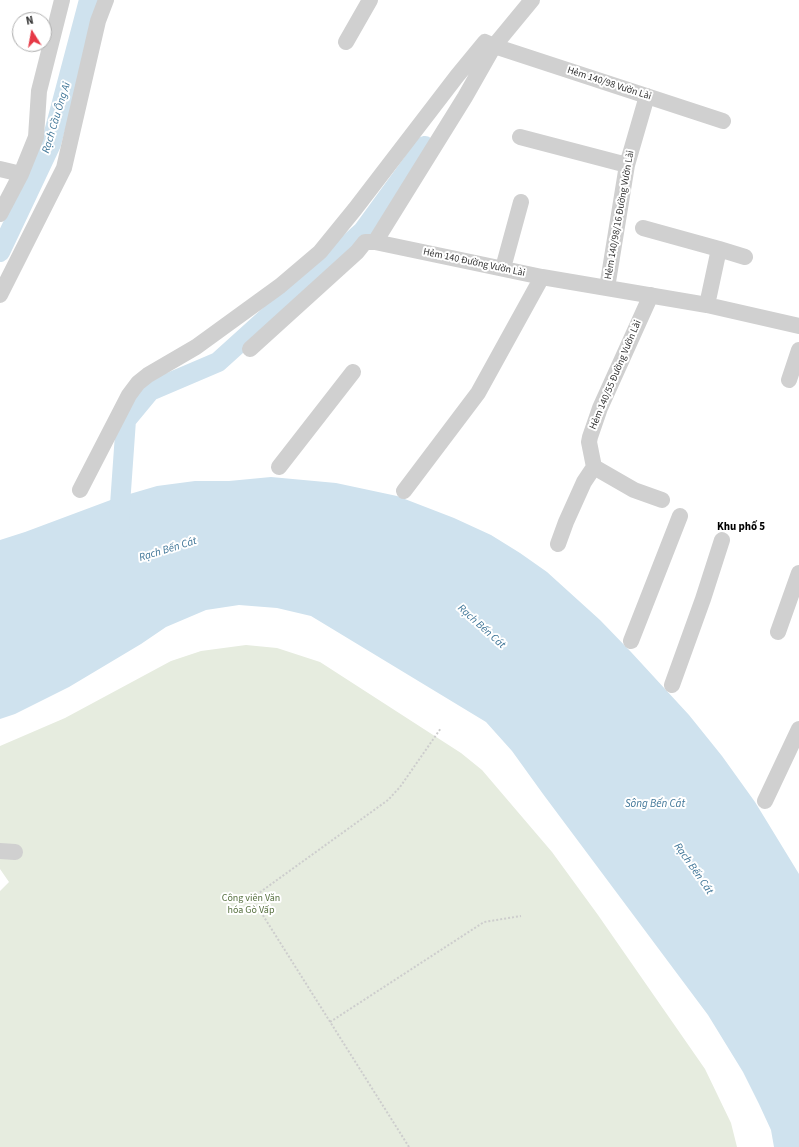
<!DOCTYPE html>
<html>
<head>
<meta charset="utf-8">
<style>
	body { margin:0 }
	#map { position:relative; width:799px; height:1147px; overflow:hidden; background:#fff; font-family:"Source Sans 3",sans-serif }
	canvas { display:block }
	.north { position:absolute; left:12px; top:12px; width:40px; height:40px; box-sizing:border-box; background:#fff; border:1px solid #adadad; border-radius:50%; rotate:349deg; font-size:11px; font-weight:700; line-height:16px; text-align:center; color:#333 }
	.north::after { content:''; display:block; margin:auto; width:14px; height:18px; background:#e63946; clip-path:polygon(50% 0,100% 100%,50% 72%,0 100%) }
</style>
</head>
<body>
<div id="map">
<canvas width="799" height="1147"></canvas>
<div class="north">N</div>
</div>
<script>
const g = document.querySelector('canvas').getContext('2d');
g.lineJoin = 'round';
function fill(path, color) { g.fillStyle = color; g.fill(path, 'evenodd'); }
const poly = rows => new Path2D(rows.map(r => 'M' + r).join(''));
function stroke(path, color, width, dash) { g.strokeStyle = color; g.lineWidth = width; g.lineCap = dash ? 'butt' : 'round'; g.setLineDash(dash || []); g.stroke(path); }
function label(font, color, halo, rows, align = 'center') {
  g.font = font + ' "Source Sans 3",sans-serif'; g.lineWidth = 4; g.setLineDash([]); g.textBaseline = 'middle'; g.strokeStyle = halo; g.fillStyle = color; for (const [text, x, y, turn = 0] of rows) {
    g.save(); g.translate(x, y); g.rotate((+turn || 0) * Math.PI / 180); g.textAlign = isNaN(turn) ? turn : align; if (halo) g.strokeText(text, 0, 0); g.fillText(text, 0, 0); g.restore();
  }
}
fill(poly([
	[246,645,277,648,320,662,461,753,482,770,552,852,598,915,705,1069,731,1123,737,1147,0,1147,0,891,9,882,0,869,0,746,65,718,171,661,201,651]
]), '#e6ecdf');
fill(poly([
	[271,477,336,483,397,496,454,518,491,535,520,553,547,572,600,620,631,652,689,715,722,756,755,802,799,874,799,1147,774,1147,771,1130,759,1104,743,1072,708,1015,543,794,512,751,486,722,311,616,277,608,239,605,206,610,166,627,141,644,69,687,15,714,0,719,0,540,25,532,116,498,157,486,195,481,229,481]
]), '#cfe2ee');
stroke(poly([
	[0,252,51,144,89,0],
	[120,524,119,519,126,420,150,391,218,362,363,231,425,146]
]), '#cfe2ee', 20);
stroke(poly([
	[330,1022,484,922,521,916],
	[409,1147,252,898,388,800,400,787,441,728]
]), '#cdcdcd', 2, [2, 2]);
stroke(poly([
	[532,0,494,46,465,97,375,242,542,277,707,305,799,326],
	[346,42,370,0],
	[520,137,627,165],
	[0,169,21,174],
	[0,214,21,174,36,137,39,91,62,0],
	[643,228,719,249,707,305],
	[719,249,745,257],
	[503,268,521,202],
	[607,288,627,165,647,96],
	[0,295,64,168,98,21,106,0],
	[250,349,357,252,365,242,375,242],
	[789,380,799,350],
	[279,467,353,372],
	[594,467,634,490,662,500],
	[80,490,129,395,138,383,148,375,196,347,280,286,320,252,355,209,457,76,485,42,494,46,723,121],
	[404,491,478,393,542,277],
	[558,544,566,522,584,482,594,467,589,442,590,437,600,408,651,295],
	[778,632,799,573],
	[631,641,680,516],
	[672,685,703,599,722,540],
	[765,801,799,729],
	[0,851,15,852]
]), '#d0d0d0', 16);
label('10px', '#333', '#fff', [
	["Hẻm 140/98 Vườn Lài",609,84,18],
	["Hẻm 140/98/16 Đường Vườn Lài",620,215,-80],
	["Hẻm 140 Đường Vườn Lài",474,263,12],
	["Hẻm 140/55 Đường Vườn Lài",616,375,-67]
]);
label('10px', '#56703f', '#fff', [
	["Công viên Văn",251,899],
	["hóa Gò Vấp",251,911]
]);
label('italic 11px', '#3f7597', '#fff', [
	["Rạch Cầu Ông Ai",57,118,-73],
	["Rạch Bến Cát",168,550,-17],
	["Rạch Bến Cát",481,627,42],
	["Sông Bến Cát",655,805],
	["Rạch Bến Cát",693,869,55]
]);
label('bold 11px', '#000', '#fff', [
	["Khu phố 5",741,528]
]);
</script>
</body>
</html>
